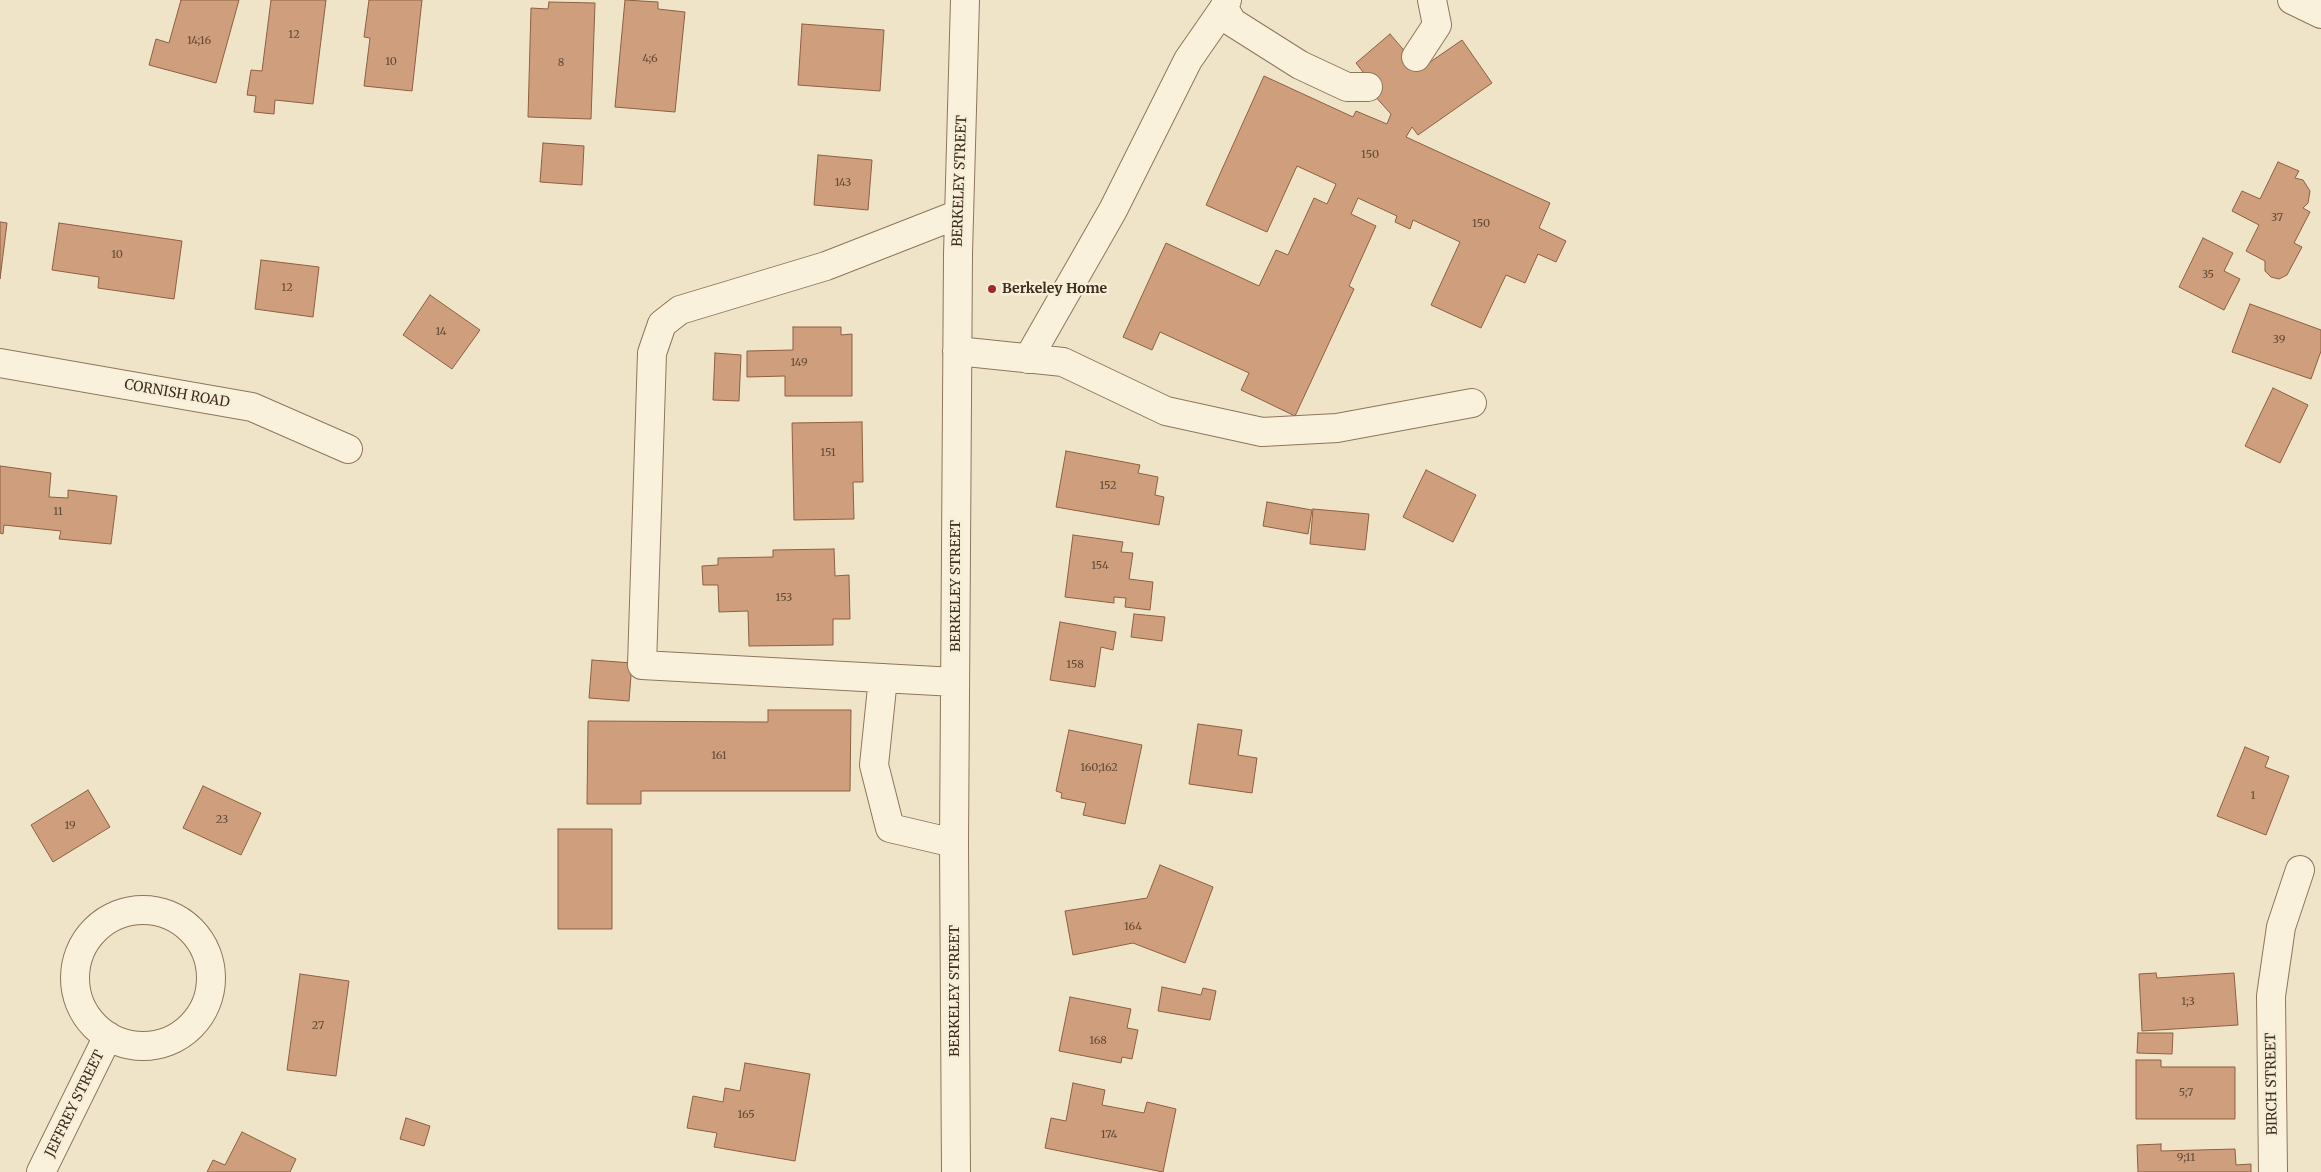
<!DOCTYPE html>
<html>
<head>
<meta charset="utf-8">
<style>
	body { margin:0 }
	canvas { display:block; background:#f0e4c8 }
</style>
</head>
<body>
<canvas width="2321" height="1172"></canvas>
<script>
const g = document.querySelector('canvas').getContext('2d');
g.lineJoin = 'round';
function fill(path, color) { g.fillStyle = color; g.fill(path, 'evenodd'); }
const poly = rows => new Path2D(rows.map(r => 'M' + r).join(''));
function stroke(path, color, width, dash) { g.strokeStyle = color; g.lineWidth = width; g.lineCap = dash ? 'butt' : 'round'; g.setLineDash(dash || []); g.stroke(path); }
function label(font, color, halo, rows, align = 'center') {
  g.font = font + ' Merriweather,serif'; g.lineWidth = 5; g.setLineDash([]); g.textBaseline = 'middle'; g.strokeStyle = halo; g.fillStyle = color; for (const [text, x, y, turn = 0] of rows) {
    g.save(); g.translate(x, y); g.rotate((+turn || 0) * Math.PI / 180); g.textAlign = isNaN(turn) ? turn : align; if (halo) g.strokeText(text, 0, 0); g.fillText(text, 0, 0); g.restore();
  }
}
const building = poly([
	[181,0,239,0,216,83,149,65,156,39,169,43,181,0],
	[271,0,326,0,313,104,275,100,274,114,254,112,256,96,247,95,251,70,262,71,271,0],
	[369,0,422,0,412,91,364,86,370,38,364,37,369,0],
	[625,0,658,2,658,9,685,12,675,112,615,107,625,0],
	[549,2,595,3,591,119,528,117,531,8,548,9,549,2],
	[802,24,884,30,880,91,798,85,802,24],
	[1390,34,1420,69,1462,40,1492,83,1418,135,1412,127,1406,137,1550,203,1539,228,1566,241,1556,262,1538,254,1525,283,1506,275,1481,328,1431,305,1460,242,1413,220,1410,229,1395,222,1397,216,1358,198,1351,214,1376,226,1349,286,1354,289,1295,416,1241,390,1249,373,1160,332,1152,350,1123,337,1166,243,1259,286,1276,250,1288,255,1314,198,1327,204,1336,184,1297,166,1267,232,1206,205,1264,76,1353,117,1356,111,1387,124,1391,114,1373,94,1377,90,1356,63,1390,34],
	[543,143,584,146,582,185,540,182,543,143],
	[818,155,872,160,868,210,814,205,818,155],
	[2278,162,2299,171,2295,178,2303,180,2310,191,2308,203,2303,208,2310,212,2294,243,2302,247,2287,275,2279,279,2271,277,2265,271,2265,261,2246,251,2259,225,2232,211,2242,191,2260,199,2278,162],
	[0,222,7,223,0,279,0,222],
	[59,223,182,241,174,299,98,288,99,277,52,270,59,223],
	[2203,238,2233,253,2224,271,2240,279,2224,310,2179,287,2203,238],
	[261,260,319,267,313,317,255,309,261,260],
	[430,295,480,330,452,369,403,335,430,295],
	[2250,304,2321,330,2321,351,2311,379,2232,352,2250,304],
	[793,327,841,327,841,335,852,334,852,396,785,396,785,376,747,377,747,351,793,350,793,327],
	[715,353,741,355,739,401,713,400,715,353],
	[2273,388,2308,405,2280,463,2245,446,2273,388],
	[862,422,863,482,853,482,854,519,794,520,792,423,862,422],
	[1066,451,1140,465,1138,473,1158,477,1155,495,1164,497,1159,525,1056,507,1066,451],
	[0,466,51,473,49,497,68,498,68,490,117,496,111,544,59,539,61,531,4,525,3,534,0,533,0,466],
	[1426,470,1476,495,1453,542,1403,517,1426,470],
	[1267,502,1312,510,1308,534,1263,526,1267,502],
	[1313,509,1369,514,1365,550,1310,544,1313,509],
	[1073,535,1123,542,1121,552,1133,553,1129,579,1153,582,1150,610,1125,607,1126,598,1114,597,1114,603,1065,597,1073,535],
	[834,549,835,576,849,575,850,619,833,619,833,645,749,646,748,611,719,612,718,585,703,585,702,566,718,565,718,558,773,557,773,550,834,549],
	[1134,614,1165,617,1162,641,1131,637,1134,614],
	[1060,622,1116,632,1113,650,1101,647,1095,687,1050,680,1060,622],
	[592,660,632,663,629,701,589,698,592,660],
	[768,710,851,710,850,791,641,791,641,804,587,804,588,721,768,722,768,710],
	[1198,724,1242,730,1238,755,1257,758,1252,793,1189,784,1198,724],
	[1069,730,1142,745,1125,824,1083,815,1086,803,1061,798,1062,793,1056,791,1069,730],
	[2245,747,2269,757,2265,767,2289,776,2266,835,2217,816,2245,747],
	[203,786,261,813,241,855,183,828,203,786],
	[88,790,110,827,53,862,31,825,88,790],
	[558,829,612,829,612,929,558,929,558,829],
	[1160,865,1213,887,1185,963,1133,943,1073,955,1065,911,1147,898,1160,865],
	[2156,973,2157,978,2234,973,2238,1025,2142,1031,2139,974,2156,973],
	[300,974,349,981,336,1076,287,1070,300,974],
	[1162,987,1201,995,1203,988,1216,991,1210,1020,1158,1011,1162,987],
	[1070,997,1131,1009,1127,1028,1138,1030,1132,1059,1122,1057,1121,1063,1059,1051,1070,997],
	[2138,1033,2173,1033,2172,1054,2137,1053,2138,1033],
	[2136,1060,2161,1060,2161,1067,2235,1067,2235,1119,2136,1119,2136,1060],
	[745,1063,810,1074,795,1161,714,1147,717,1133,687,1128,693,1096,723,1102,725,1088,740,1091,745,1063],
	[1073,1083,1105,1090,1102,1105,1144,1113,1147,1102,1176,1109,1163,1172,1045,1148,1051,1118,1066,1121,1073,1083],
	[406,1118,430,1126,424,1146,400,1139,406,1118],
	[242,1132,296,1159,290,1172,207,1172,213,1160,225,1165,242,1132],
	[2161,1144,2161,1151,2235,1149,2236,1165,2251,1164,2251,1172,2138,1172,2137,1145,2161,1144]
]);
fill(building, '#cf9f7d');
stroke(building, '#8d5f41', 1);
const minor = poly([
	[1227,0,1224,8,1232,22,1300,65,1347,87,1368,87],
	[2292,0,2321,14],
	[1416,57,1437,25,1432,0],
	[957,351,1063,362,1166,411,1262,432,1337,428,1472,403],
	[1028,359,1113,210,1188,60,1224,8],
	[0,363,252,407,348,449],
	[883,678,874,765,890,828,954,843],
	[955,682,642,665,652,353,662,324,680,310,826,266,959,214],
	'75 978a68 68 0 1 1 136 0a68 68 0 1 1-136 0Z',
	[41,1172,108,1036],
	[956,1172,954,843,958,254,965,0],
	[2273,1172,2271,996,2281,927,2300,870]
]);
stroke(minor, '#8d765c', 30);
stroke(minor, '#faf1dc', 28);
for (const [x, y, r, color] of [
	[992,289,5,"#9e2a2b"]
]) { const dot = new Path2D(); dot.arc(x, y, r, 0, 2 * Math.PI); g.fillStyle = color; g.fill(dot); stroke(dot, '#f7eed8', 2); }
label('11px', '#624a37', null, [
	["12",294,35],
	["14;16",199,41],
	["4;6",650,59],
	["10",391,62],
	["8",561,63],
	["150",1370,155],
	["143",843,183],
	["37",2277,218],
	["150",1481,224],
	["10",117,255],
	["35",2208,275],
	["12",287,288],
	["14",441,332],
	["39",2279,340],
	["149",799,363],
	["151",828,453],
	["152",1108,486],
	["11",58,512],
	["154",1100,566],
	["153",784,598],
	["158",1075,665],
	["161",719,756],
	["160;162",1099,768],
	["1",2253,796],
	["23",222,820],
	["19",70,826],
	["164",1133,927],
	["1;3",2188,1002],
	["27",318,1026],
	["168",1098,1041],
	["5;7",2186,1093],
	["165",746,1115],
	["174",1109,1135],
	["9;11",2186,1158]
]);
label('14px', '#3d2e20', '#f7eed8', [
	["BERKELEY STREET",960,181,-88],
	["CORNISH ROAD",177,394,10],
	["BERKELEY STREET",956,586,-90],
	["BERKELEY STREET",955,991,-90],
	["BIRCH STREET",2272,1084,-91],
	["JEFFREY STREET",75,1104,-64]
]);
label('bold 14px', '#3d2e20', '#f7eed8', [
	["Berkeley Home",1002,289]
], 'left');
</script>
</body>
</html>
